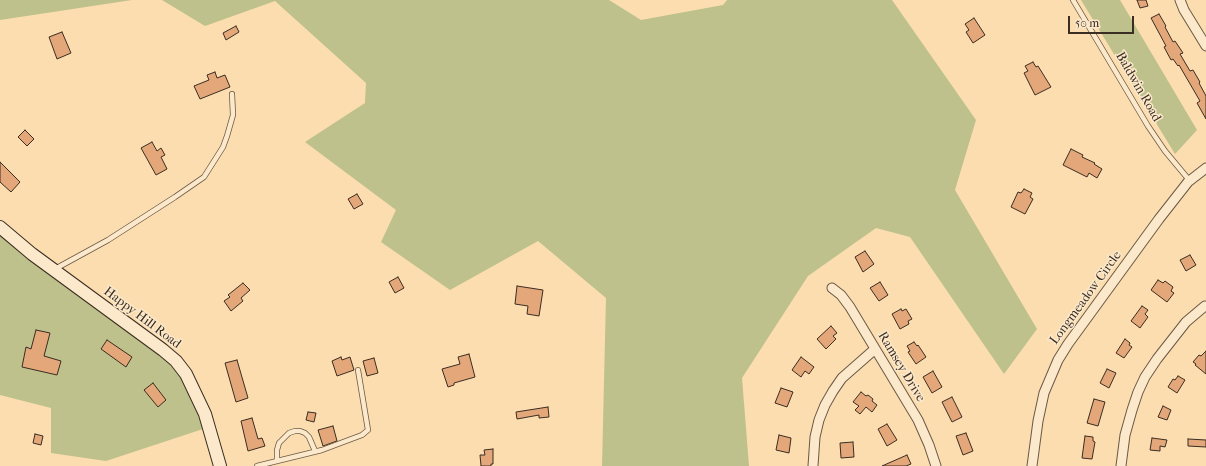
<!DOCTYPE html>
<html>
<head>
<meta charset="utf-8">
<style>
	body { margin:0 }
	#map { position:relative; width:1206px; height:466px; overflow:hidden; background:#fbddaf; font-family:"IM FELL French Canon",serif }
	canvas { display:block }
	.scale { position:absolute; left:1068px; top:16px; width:66px; height:18px; box-sizing:border-box; border:2px solid #3a2d22; border-top:0; padding-left:5px; font-size:12px; line-height:14px; white-space:nowrap; color:#3a2d22; -webkit-text-stroke:3px #fce9cb; paint-order:stroke }
</style>
</head>
<body>
<div id="map">
<canvas width="1206" height="466"></canvas>
<div class="scale">50 m</div>
</div>
<script>
const g = document.querySelector('canvas').getContext('2d');
g.lineJoin = 'round';
function fill(path, color) { g.fillStyle = color; g.fill(path, 'evenodd'); }
const poly = rows => new Path2D(rows.map(r => 'M' + r).join(''));
function stroke(path, color, width, dash) { g.strokeStyle = color; g.lineWidth = width; g.lineCap = dash ? 'butt' : 'round'; g.setLineDash(dash || []); g.stroke(path); }
function label(font, color, halo, rows, align = 'center') {
  g.font = font + ' "IM FELL French Canon",serif'; g.lineWidth = 3; g.setLineDash([]); g.textBaseline = 'middle'; g.strokeStyle = halo; g.fillStyle = color; for (const [text, x, y, turn = 0] of rows) {
    g.save(); g.translate(x, y); g.rotate((+turn || 0) * Math.PI / 180); g.textAlign = isNaN(turn) ? turn : align; if (halo) g.strokeText(text, 0, 0); g.fillText(text, 0, 0); g.restore();
  }
}
fill(poly([
	[0,0,132,0,0,20],
	[162,0,609,0,641,20,723,5,727,0,892,0,976,120,955,190,1037,329,1004,374,910,237,876,228,808,276,742,378,749,466,602,466,606,298,538,241,450,290,381,242,396,210,305,142,365,103,366,83,275,1,205,26],
	[1081,0,1120,0,1197,130,1175,154],
	[0,227,171,357,209,427,106,461,51,453,51,408,0,395]
]), '#bec18b');
const building = poly([
	[1137,0,1146,0,1148,6,1140,8,1137,0],
	[1159,14,1166,26,1165,27,1173,42,1175,41,1183,53,1180,54,1190,71,1193,70,1200,82,1199,83,1206,96,1206,119,1197,103,1200,101,1179,65,1178,66,1173,59,1171,60,1164,47,1166,46,1151,18,1159,14],
	[974,18,985,35,973,43,966,32,969,30,965,24,974,18],
	[236,26,239,32,226,40,223,33,236,26],
	[62,32,71,53,57,59,49,37,62,32],
	[1033,62,1036,67,1038,66,1051,87,1035,95,1024,73,1028,71,1025,66,1033,62],
	[215,72,217,78,225,75,230,87,200,99,194,86,209,80,207,75,215,72],
	[25,130,34,139,27,146,18,137,25,130],
	[152,142,157,151,161,148,165,155,161,157,167,169,156,175,141,148,152,142],
	[1071,149,1083,155,1082,157,1095,163,1094,164,1102,169,1097,178,1089,173,1087,177,1063,165,1071,149],
	[0,162,20,182,11,192,0,182,0,162],
	[1024,189,1032,193,1030,197,1033,199,1025,214,1011,207,1018,192,1021,193,1024,189],
	[357,194,363,204,354,209,348,199,357,194],
	[865,251,874,264,863,272,855,257,865,251],
	[1190,255,1196,265,1186,271,1180,260,1190,255],
	[398,277,404,288,395,293,389,282,398,277],
	[1158,280,1163,283,1165,281,1173,287,1171,291,1174,293,1167,302,1151,290,1158,280],
	[880,282,888,295,879,301,870,288,880,282],
	[243,283,250,290,241,298,243,301,231,311,224,301,230,297,228,295,243,283],
	[517,286,543,290,539,316,527,314,528,306,515,304,517,286],
	[1142,306,1148,310,1145,314,1148,317,1140,328,1131,321,1142,306],
	[901,309,902,311,906,309,912,319,908,321,909,324,900,329,892,314,901,309],
	[831,326,837,333,833,336,836,339,826,349,817,339,831,326],
	[36,330,50,333,44,356,61,361,57,375,22,367,26,347,31,349,36,330],
	[1125,339,1130,343,1129,345,1132,347,1124,358,1116,353,1125,339],
	[107,340,132,357,126,367,101,349,107,340],
	[914,342,917,346,918,345,926,357,916,364,908,352,910,351,907,346,914,342],
	[1206,351,1206,374,1195,365,1196,364,1193,362,1199,355,1201,356,1206,351],
	[469,354,475,377,454,383,454,385,448,387,442,369,460,364,458,357,469,354],
	[341,357,342,360,350,357,354,370,337,376,332,361,341,357],
	[801,357,814,367,809,374,805,371,801,377,792,370,801,357],
	[374,358,378,373,367,376,363,361,374,358],
	[237,360,248,398,236,402,225,363,237,360],
	[1107,369,1116,373,1109,388,1100,383,1107,369],
	[933,371,942,387,932,393,923,377,933,371],
	[1178,376,1185,380,1177,393,1168,387,1173,379,1175,380,1178,376],
	[153,383,166,400,158,407,144,390,153,383],
	[781,388,793,392,787,407,775,403,781,388],
	[861,392,866,396,868,395,873,399,872,401,877,405,872,412,866,407,860,414,855,410,859,406,853,402,861,392],
	[952,397,962,417,952,422,942,402,952,397],
	[1094,399,1105,402,1098,426,1087,423,1094,399],
	[1163,406,1171,410,1167,420,1158,417,1163,406],
	[548,407,549,417,539,418,539,415,517,419,516,412,548,407],
	[308,412,316,413,314,422,306,420,308,412],
	[252,418,258,439,262,438,265,446,248,451,241,421,252,418],
	[887,424,897,440,887,446,878,429,887,424],
	[333,426,337,441,323,446,318,430,333,426],
	[966,433,973,451,963,455,956,436,966,433],
	[35,434,43,436,41,445,33,443,35,434],
	[779,435,791,438,789,453,776,450,779,435],
	[1085,436,1093,437,1093,441,1095,442,1092,459,1082,458,1085,436],
	[1152,438,1167,440,1165,447,1160,446,1160,451,1150,450,1152,438],
	[1188,439,1206,440,1206,447,1188,446,1188,439],
	[853,442,854,457,841,458,840,443,853,442],
	[493,449,493,464,491,464,491,466,481,466,480,455,485,455,484,450,493,449],
	[907,455,911,464,906,466,882,466,907,455]
]);
fill(building, '#e4a779');
stroke(building, '#3a2d22', 1);
const lane = poly([
	[1073,0,1148,126,1165,151,1190,181],
	[55,269,108,240,175,197,204,177,223,147,227,136,233,115,232,94],
	[277,461,277,450,279,443,289,433,295,431,300,431,305,433,309,437,315,451],
	[257,466,322,450,362,435,368,430,358,370]
]);
const street = poly([
	[1180,0,1184,10,1206,46],
	[832,288,841,295,850,307,918,420,929,445,936,466],
	[813,466,815,437,819,420,825,405,833,391,842,378,875,349],
	[1032,466,1038,421,1044,393,1058,360,1068,344,1159,219,1188,182,1206,168],
	[1121,466,1125,435,1132,410,1138,392,1145,377,1157,359,1186,322,1205,306]
]);
const secondary = poly([
	[0,227,32,254,163,350,176,361,186,374,205,414,220,466]
]);
stroke(lane, '#6a5945', 6);
stroke(street, '#6a5945', 11);
stroke(secondary, '#3a2d22', 14);
stroke(lane, '#fce9cb', 4.5);
stroke(street, '#fce9cb', 9);
stroke(secondary, '#fce9cb', 12);
label('13px', '#3a2d22', '#fce9cb', [
	["Baldwin Road",1138,87,60],
	["Longmeadow Circle",1086,298,-54],
	["Happy Hill Road",142,318,37],
	["Ramsey Drive",901,367,59]
]);
</script>
</body>
</html>
